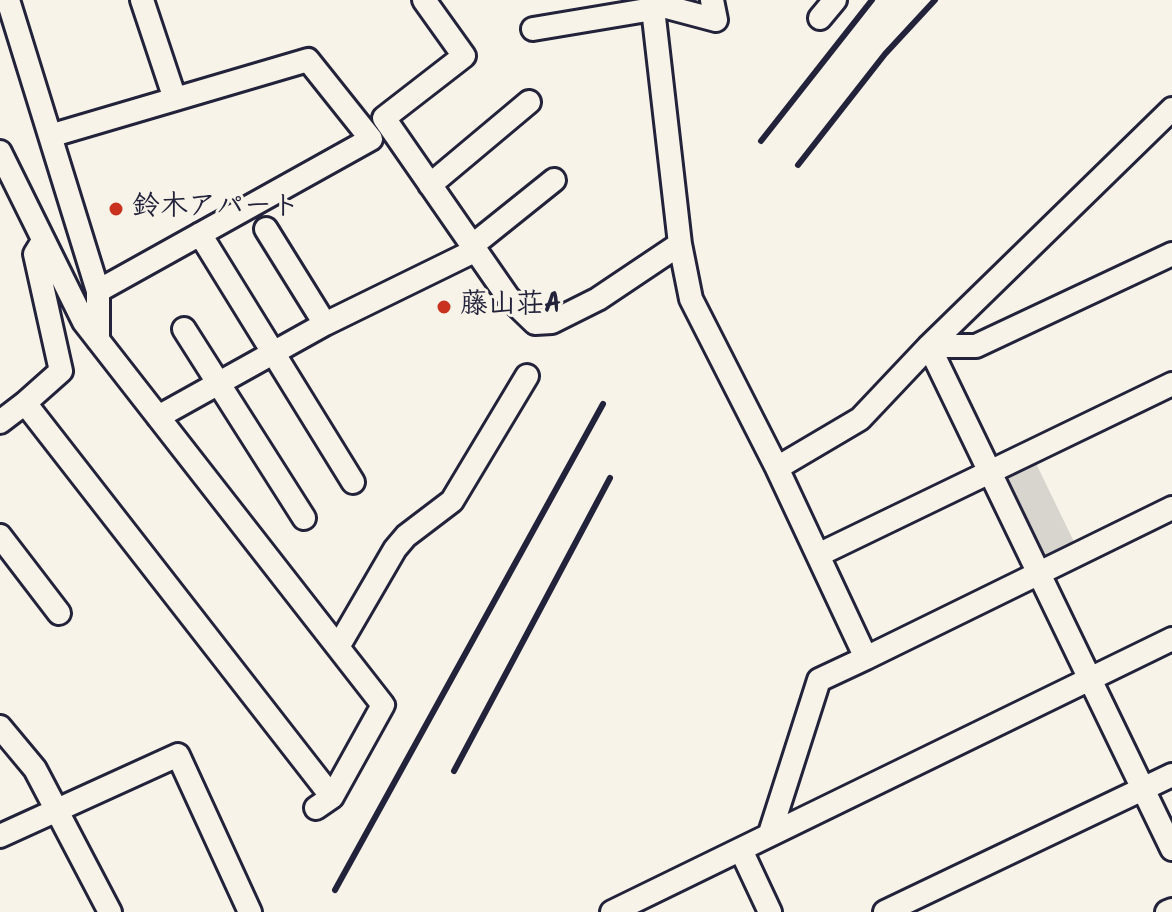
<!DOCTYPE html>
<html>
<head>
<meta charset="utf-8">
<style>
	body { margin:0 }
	canvas { display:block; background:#f7f3e8 }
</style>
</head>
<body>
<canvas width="1172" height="912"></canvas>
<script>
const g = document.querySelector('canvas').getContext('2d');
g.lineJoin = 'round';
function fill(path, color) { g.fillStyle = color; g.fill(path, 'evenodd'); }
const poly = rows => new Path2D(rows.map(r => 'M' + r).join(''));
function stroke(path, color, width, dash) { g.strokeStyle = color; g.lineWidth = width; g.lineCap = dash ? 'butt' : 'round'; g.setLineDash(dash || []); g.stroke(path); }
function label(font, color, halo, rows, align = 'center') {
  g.font = font + ' Kalam,"Klee One",sans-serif'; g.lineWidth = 6; g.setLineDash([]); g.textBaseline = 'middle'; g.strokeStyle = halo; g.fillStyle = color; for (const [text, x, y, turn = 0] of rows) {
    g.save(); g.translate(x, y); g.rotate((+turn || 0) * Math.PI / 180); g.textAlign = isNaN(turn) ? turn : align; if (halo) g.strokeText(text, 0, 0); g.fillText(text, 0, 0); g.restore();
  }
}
fill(poly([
	[1030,451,1079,552,1035,572,988,471]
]), '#d8d5cf');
const minor = poly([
	[8,0,98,291,98,340],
	[142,0,175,99],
	[424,0,464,56,384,118,508,297,535,323,552,322,598,299,680,244],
	[652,0,680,244,691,299,777,468,866,658,819,680,770,833],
	[652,3,716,20,712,0],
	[820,18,835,0],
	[533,29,653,9],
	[53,135,308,60,371,139,98,291],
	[0,152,84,322,383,705,332,797,316,808],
	[430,185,529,102],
	[266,229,325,324],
	[200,234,353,482],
	[1172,254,976,346,929,346,1172,849],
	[184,329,304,518],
	[25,403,61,371,35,254,43,241],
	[158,417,325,324,468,254,473,245,554,180],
	[0,422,25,403,332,797],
	[777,468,860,419,929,346,1172,109],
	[0,536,59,613],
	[818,555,1172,384],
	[338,647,395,549,406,536,452,501,527,376],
	[866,658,1172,508],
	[0,727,35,769,110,912],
	[0,836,178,755,250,912],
	[741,850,770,912],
	[612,912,1172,639],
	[885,912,1172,775],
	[1167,912,1172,910]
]);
stroke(minor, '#22223b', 28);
stroke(minor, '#f7f3e8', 22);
stroke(poly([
	[761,141,872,0],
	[798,165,885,54,935,0],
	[454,771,610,478],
	[335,890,603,404]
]), '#22223b', 6);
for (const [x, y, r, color] of [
	[116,209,8,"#c8321e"],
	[444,307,8,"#c8321e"]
]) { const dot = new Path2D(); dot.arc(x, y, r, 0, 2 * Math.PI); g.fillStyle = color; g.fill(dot); stroke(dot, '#f7f3e8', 3); }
label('bold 28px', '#22223b', '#f7f3e8', [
	["鈴木アパート",132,209],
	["藤山荘A",460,307]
], 'left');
</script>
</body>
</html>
